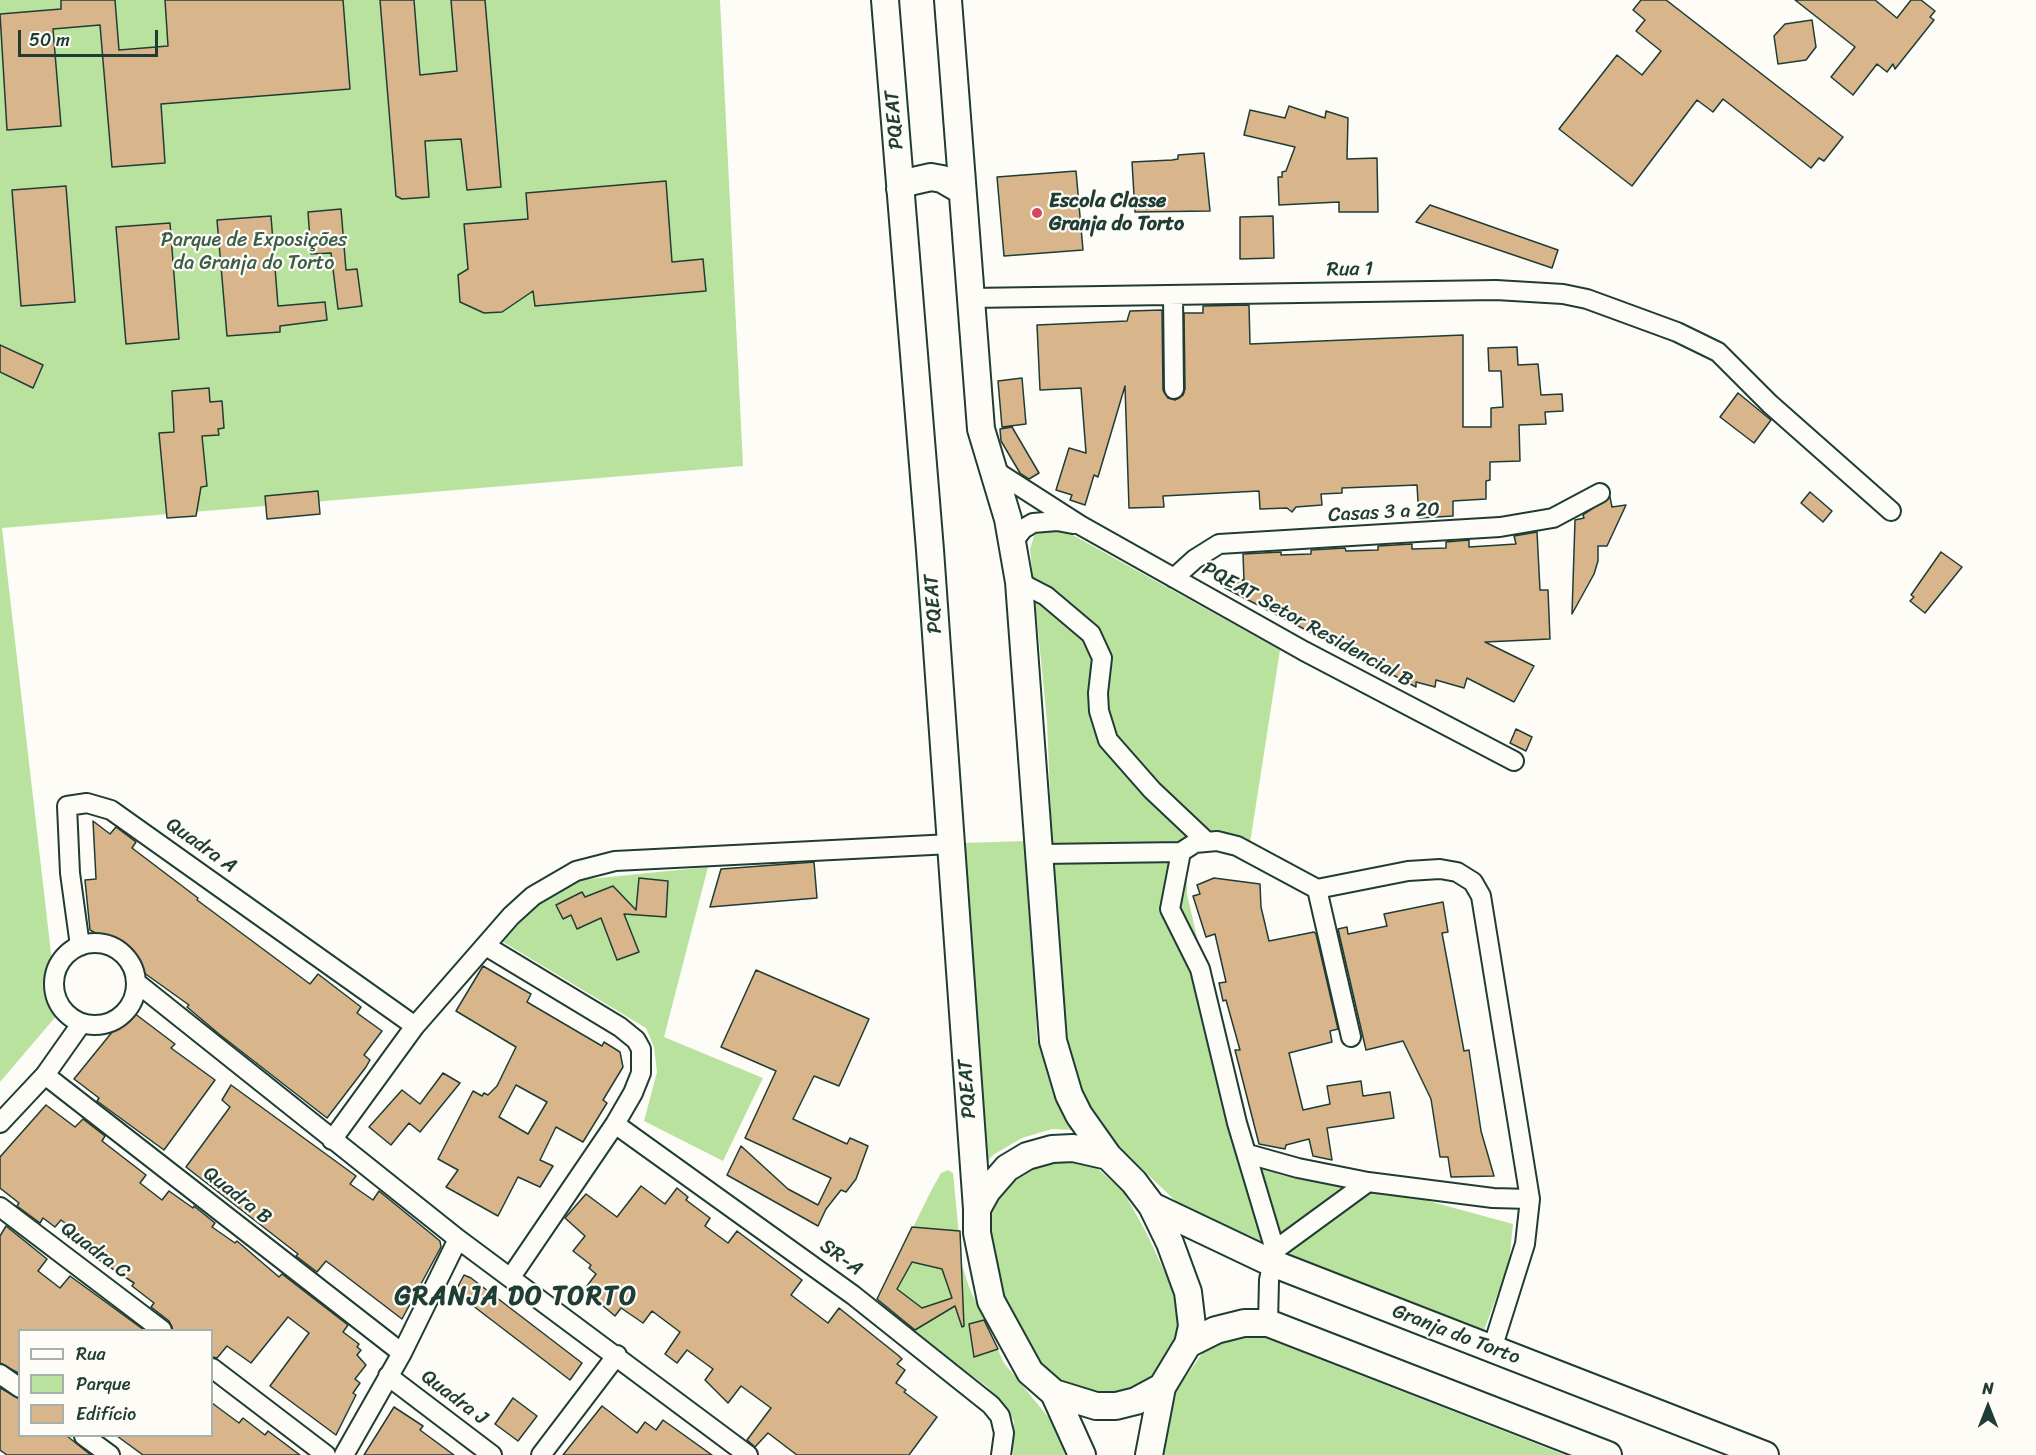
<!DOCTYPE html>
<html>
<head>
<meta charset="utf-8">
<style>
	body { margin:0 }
	#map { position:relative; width:2036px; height:1455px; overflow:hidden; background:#fdfcf7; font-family:Sriracha,sans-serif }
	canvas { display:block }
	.legend { position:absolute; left:18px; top:1329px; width:195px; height:108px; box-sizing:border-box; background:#fdfcf7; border:2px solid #a4b0a9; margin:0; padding:8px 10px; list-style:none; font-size:18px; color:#1f3d34 }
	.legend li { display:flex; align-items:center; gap:12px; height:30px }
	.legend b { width:30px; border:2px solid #a4b0a9 }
	.north { position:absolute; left:1958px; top:1377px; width:60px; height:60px; -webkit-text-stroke:4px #fdfcf7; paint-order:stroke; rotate:0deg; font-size:16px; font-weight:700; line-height:24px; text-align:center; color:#1f3d34 }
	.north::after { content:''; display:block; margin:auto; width:21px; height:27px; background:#1f3d34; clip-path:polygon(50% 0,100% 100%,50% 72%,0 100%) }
	.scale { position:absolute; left:18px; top:30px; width:140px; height:27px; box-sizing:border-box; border:3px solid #1f3d34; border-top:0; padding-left:8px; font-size:18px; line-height:21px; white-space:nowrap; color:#1f3d34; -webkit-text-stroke:4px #fdfcf7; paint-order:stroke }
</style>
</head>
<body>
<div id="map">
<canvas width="2036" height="1455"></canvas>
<ul class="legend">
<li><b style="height:8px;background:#fdfcf7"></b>Rua</li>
<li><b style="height:16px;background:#bae29f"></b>Parque</li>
<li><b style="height:16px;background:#d8b58a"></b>Edifício</li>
</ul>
<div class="north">N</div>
<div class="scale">50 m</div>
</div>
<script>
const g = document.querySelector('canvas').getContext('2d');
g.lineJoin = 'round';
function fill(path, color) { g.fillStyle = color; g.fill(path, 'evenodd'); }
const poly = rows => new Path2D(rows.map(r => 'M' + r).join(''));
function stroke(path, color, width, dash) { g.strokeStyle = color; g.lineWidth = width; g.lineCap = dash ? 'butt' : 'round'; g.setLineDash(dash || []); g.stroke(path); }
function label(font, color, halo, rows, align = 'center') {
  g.font = font + ' Sriracha,sans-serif'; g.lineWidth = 4.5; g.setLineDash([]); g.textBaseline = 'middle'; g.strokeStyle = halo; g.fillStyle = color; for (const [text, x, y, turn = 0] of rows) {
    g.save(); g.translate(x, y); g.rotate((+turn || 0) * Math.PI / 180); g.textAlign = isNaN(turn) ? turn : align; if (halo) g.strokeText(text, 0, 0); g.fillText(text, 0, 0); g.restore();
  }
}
fill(poly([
	[0,0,720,0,743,466,2,528,58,1014,0,1082],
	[1062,529,1280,650,1248,856,1229,844,1187,852,1187,894,1249,1163,1281,1175,1421,1199,1513,1224,1509,1263,1483,1333,1294,1259,1184,1209,1121,1149,1096,1118,1075,1081,1060,1036,1047,721,1030,549,1036,530],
	[1027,841,1037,1039,1054,1095,1075,1130,1052,1129,1022,1138,993,1155,979,1170,962,843],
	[708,867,664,1037,763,1078,723,1161,644,1121,657,1072,654,1047,646,1028,503,942,536,904,579,880],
	[1048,1157,1089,1161,1123,1191,1146,1232,1173,1290,1178,1313,1176,1340,1170,1357,1152,1377,1135,1387,1109,1395,1080,1393,1059,1382,1037,1363,1004,1304,993,1272,988,1219,993,1200,1020,1168],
	[948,1170,953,1173,962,1265,969,1287,1004,1363,1049,1418,1062,1443,1065,1455,1013,1455,1014,1421,1004,1405,986,1386,893,1318,880,1305,879,1296,932,1189,941,1173],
	[1245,1333,1260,1336,1565,1455,1158,1455,1167,1412,1178,1388,1206,1348]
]), '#bae29f');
const building = poly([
	[61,0,115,0,119,50,168,46,165,0,343,0,350,89,161,104,165,163,112,167,100,25,53,29,61,126,7,130,0,14,61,9,61,0],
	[380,0,414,0,420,75,457,71,451,0,485,0,501,187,467,190,461,139,425,141,429,197,402,199,396,196,380,0],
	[1641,0,1666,0,1843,137,1824,161,1819,158,1811,168,1723,99,1713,112,1697,100,1632,186,1559,129,1617,55,1642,75,1661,51,1636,31,1645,20,1633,10,1641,0],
	[1795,0,1875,0,1897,18,1911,0,1921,0,1935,11,1930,17,1934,20,1895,69,1893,64,1887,72,1877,64,1853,95,1831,77,1855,47,1795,0],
	[1812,20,1816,47,1806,60,1778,64,1774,36,1785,24,1812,20],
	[1289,106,1325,118,1326,111,1348,118,1347,159,1377,158,1378,212,1339,212,1339,202,1279,205,1278,177,1282,177,1282,172,1286,171,1295,147,1244,135,1250,110,1285,118,1289,106],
	[1204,153,1210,211,1135,212,1132,162,1172,160,1178,159,1178,155,1204,153],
	[1076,171,1083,250,1004,256,997,177,1076,171],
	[666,181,672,262,703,259,706,291,535,306,533,291,502,312,484,313,460,302,458,275,468,269,464,224,528,219,526,193,666,181],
	[66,186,75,302,21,306,12,190,66,186],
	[1430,205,1558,250,1552,268,1416,222,1430,205],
	[341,209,346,270,357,269,362,306,338,309,331,253,311,254,308,212,341,209],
	[271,216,278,306,325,302,327,320,280,326,280,332,227,336,217,220,271,216],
	[1273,216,1274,258,1240,259,1240,217,1273,216],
	[170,223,179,339,126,344,116,227,170,223],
	[1249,305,1250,344,1463,335,1463,427,1491,427,1491,408,1503,407,1501,371,1489,371,1488,348,1517,347,1518,365,1538,364,1541,395,1562,394,1563,411,1545,412,1546,424,1519,425,1520,461,1490,462,1490,480,1486,481,1486,499,1453,501,1453,516,1419,518,1417,485,1342,488,1342,493,1321,494,1322,505,1296,507,1292,512,1287,508,1260,509,1259,491,1163,496,1164,507,1129,508,1125,386,1098,477,1094,475,1085,505,1070,500,1072,495,1056,490,1069,448,1086,453,1081,388,1040,390,1037,325,1127,321,1130,311,1162,310,1163,390,1168,398,1175,400,1183,395,1185,389,1184,313,1203,313,1203,306,1249,305],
	[0,345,43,365,33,388,0,372,0,345],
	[1022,378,1026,424,1002,427,998,381,1022,378],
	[209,388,210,402,222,401,224,428,218,429,219,435,202,436,207,486,201,487,196,516,167,518,159,433,174,432,172,391,209,388],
	[1738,393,1771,420,1754,443,1720,417,1738,393],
	[1012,427,1039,473,1029,479,1020,473,1001,441,1000,429,1012,427],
	[318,491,320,514,267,519,265,496,318,491],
	[1810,492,1832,511,1823,522,1801,503,1810,492],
	[1610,497,1612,507,1626,505,1607,546,1598,546,1598,561,1594,574,1572,614,1575,520,1584,518,1583,515,1610,497],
	[1537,532,1540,590,1548,590,1550,639,1485,642,1534,666,1514,702,1467,678,1464,688,1436,680,1435,687,1416,682,1416,687,1225,588,1231,574,1244,581,1243,554,1281,552,1281,555,1311,554,1311,550,1345,548,1346,551,1378,550,1378,546,1412,544,1412,549,1446,548,1446,542,1469,540,1469,547,1516,544,1514,536,1537,532],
	[1941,552,1962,567,1925,613,1910,601,1914,597,1911,595,1941,552],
	[1516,729,1532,737,1526,751,1510,743,1516,729],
	[93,821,110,834,116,827,136,842,132,848,198,898,197,900,310,984,318,974,361,1007,357,1013,382,1031,364,1055,370,1060,366,1067,327,1118,219,1034,187,1007,189,1005,133,965,129,970,96,943,101,936,90,930,85,880,96,879,93,821],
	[814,862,817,898,710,907,721,869,814,862],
	[639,878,668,881,666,917,624,914,639,952,617,960,601,918,577,929,571,915,563,919,556,905,582,892,585,897,613,886,636,910,639,878],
	[1214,878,1260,884,1261,907,1269,941,1314,932,1316,934,1338,1029,1330,1031,1332,1042,1289,1053,1303,1110,1330,1104,1327,1086,1361,1081,1363,1096,1390,1092,1394,1118,1327,1128,1332,1160,1313,1156,1309,1139,1286,1145,1285,1149,1259,1144,1235,1050,1240,1050,1226,1000,1223,1001,1219,983,1226,982,1215,934,1206,937,1193,896,1200,894,1197,885,1214,878],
	[1443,902,1448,932,1442,933,1457,1013,1464,1051,1469,1050,1481,1131,1494,1176,1451,1177,1448,1157,1440,1157,1431,1099,1403,1041,1366,1050,1338,929,1347,927,1348,934,1387,926,1384,914,1443,902],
	[483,966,531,994,527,1002,602,1046,604,1042,620,1052,623,1067,603,1100,607,1103,583,1142,556,1127,540,1160,553,1166,540,1187,518,1177,498,1216,446,1187,458,1170,438,1159,473,1091,482,1096,484,1093,488,1095,497,1086,516,1047,456,1011,483,966],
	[516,1085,547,1102,528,1134,499,1117,516,1085],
	[756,970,869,1019,839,1086,814,1076,793,1119,847,1144,850,1138,868,1146,856,1179,846,1192,841,1190,826,1209,818,1226,727,1175,741,1146,788,1189,818,1205,831,1178,745,1138,776,1071,721,1047,756,970],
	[130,1010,175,1044,171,1048,215,1080,164,1150,97,1101,99,1098,74,1079,130,1010],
	[443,1073,460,1083,420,1132,409,1123,391,1145,369,1127,402,1090,420,1104,443,1073],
	[231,1085,356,1176,350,1184,373,1200,379,1191,440,1241,441,1247,402,1319,326,1261,317,1272,296,1256,298,1254,186,1167,230,1107,222,1100,231,1085],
	[46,1105,75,1127,83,1119,105,1136,102,1141,146,1175,140,1183,162,1200,169,1191,193,1208,194,1206,215,1223,212,1227,235,1243,237,1241,279,1277,282,1274,348,1325,343,1332,359,1344,357,1347,361,1350,357,1355,366,1365,355,1379,360,1383,353,1393,356,1395,336,1435,270,1386,309,1333,288,1317,251,1363,227,1346,217,1358,212,1357,212,1330,173,1330,169,1321,151,1307,154,1303,132,1286,134,1283,87,1252,94,1245,61,1220,55,1227,43,1218,40,1223,17,1206,19,1203,0,1188,0,1157,46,1105],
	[641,1186,665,1204,677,1188,688,1197,686,1200,710,1218,705,1226,728,1243,737,1231,802,1280,791,1295,828,1323,839,1308,899,1356,902,1359,897,1364,905,1370,896,1383,906,1390,904,1392,937,1417,909,1455,797,1455,768,1433,755,1447,747,1440,771,1408,741,1386,728,1403,705,1380,713,1369,687,1350,677,1363,665,1354,680,1332,652,1311,643,1323,621,1308,615,1316,584,1290,596,1274,589,1268,591,1265,573,1251,585,1236,565,1218,586,1194,617,1217,641,1186],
	[6,1226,47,1259,38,1271,60,1288,70,1276,144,1330,20,1330,20,1374,0,1363,0,1236,6,1226],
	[912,1227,960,1231,964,1326,962,1327,955,1306,915,1330,877,1299,912,1227],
	[912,1262,942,1269,952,1298,922,1308,897,1289,912,1262],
	[464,1275,471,1278,582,1363,570,1380,455,1292,464,1275],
	[984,1320,998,1349,974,1357,969,1324,984,1320],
	[0,1388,20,1399,20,1436,67,1436,91,1455,7,1455,0,1450,0,1388],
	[513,1398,537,1416,518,1441,495,1424,513,1398],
	[212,1403,239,1423,243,1418,265,1435,268,1431,300,1455,143,1455,117,1436,212,1436,212,1403],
	[602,1406,637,1433,645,1422,656,1430,663,1420,712,1455,563,1455,602,1406],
	[394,1407,423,1426,420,1430,454,1455,364,1455,394,1407]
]);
fill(building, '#d8b58a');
stroke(building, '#1f3d34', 1.5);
const street = poly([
	[1173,295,1174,389],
	[971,298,1496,290,1563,294,1587,299,1677,332,1718,352,1770,404,1891,511],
	[991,468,1080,525,1304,651,1514,761],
	[1013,542,1023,529,1033,523,1057,521,1073,524],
	[1174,578,1195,559,1219,544,1500,527,1553,518,1600,493],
	[1019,582,1046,596,1091,634,1102,658,1098,693,1099,711,1108,740,1152,790,1206,841],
	[1181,852,1170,909,1200,969,1237,1123,1275,1250,1269,1280,1268,1323],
	[1041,854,1181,852,1195,843,1217,841,1237,846,1317,889,1408,871,1440,869,1457,872,1473,882,1481,896,1530,1199,1525,1244,1492,1349],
	[1317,889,1351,1037],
	'54 984a41 41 0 1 1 82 0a41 41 0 1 1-82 0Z',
	[80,946,70,873,67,806,87,803,111,810,415,1026],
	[486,946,620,1027,636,1040,641,1049,641,1073,633,1093,615,1124,511,1277],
	[137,983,458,1239,748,1455],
	[45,1075,402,1353],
	[0,1123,45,1075,81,1024],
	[615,1124,853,1295,991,1405,1000,1416,1004,1433,1001,1455],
	[332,1140,415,1026,511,916,533,896,576,871,615,861,951,844],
	[1248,1154,1298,1168,1368,1182,1493,1198,1530,1199],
	[0,1207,162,1330],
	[1275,1250,1368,1182],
	[212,1368,326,1455],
	[0,1374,20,1388],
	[388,1376,492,1455],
	[84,1436,110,1455],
	[344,1455,402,1353,458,1239],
	[541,1455,617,1355]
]);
const secondary = poly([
	[885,0,930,550,977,1209],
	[948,0,981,429,1008,519,1019,582,1053,1041,1069,1095,1079,1115,1108,1156],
	[900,189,909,182,931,177,942,179,961,190],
	[1152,1206,1272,1263,1765,1455],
	[1188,1344,1216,1330,1244,1323,1268,1323,1608,1455],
	[1054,1393,1096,1406,1116,1406,1136,1401,1162,1387,1188,1344,1192,1326,1188,1292,1170,1243,1152,1206,1134,1182,1108,1156,1073,1148,1052,1149,1027,1156,1007,1168,987,1191,977,1209,977,1233,991,1301,1030,1372,1054,1393,1082,1455],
	[1149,1455,1162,1387]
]);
stroke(street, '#1f3d34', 22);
stroke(secondary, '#1f3d34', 30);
stroke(street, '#fdfcf7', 18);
stroke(secondary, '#fdfcf7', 26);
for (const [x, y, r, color] of [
	[1037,213,6,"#d1495b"]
]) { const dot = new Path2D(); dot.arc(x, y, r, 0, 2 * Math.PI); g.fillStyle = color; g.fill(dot); stroke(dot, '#fdfcf7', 2); }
label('20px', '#1f3d34', '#fdfcf7', [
	["PQEAT",895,120,-95],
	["Rua 1",1350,270,-1],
	["Casas 3 a 20",1384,513,-3],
	["PQEAT",934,604,-94],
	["PQEAT Setor Residencial B",1307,625,29],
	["Quadra A",201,846,35],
	["PQEAT",968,1089,-94],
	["Quadra B",237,1196,38],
	["Quadra C",95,1251,37],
	["SR-A",841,1258,36],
	["Granja do Torto",1456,1335,21],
	["Quadra J",454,1398,37]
]);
label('bold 20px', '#1f3d34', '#fdfcf7', [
	["Escola Classe",1049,202],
	["Granja do Torto",1049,225]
], 'left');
label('20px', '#3e5e49', '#fdfcf7', [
	["Parque de Exposições",254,241],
	["da Granja do Torto",254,264]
]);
g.letterSpacing = '1.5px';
label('bold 26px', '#1f3d34', '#fdfcf7', [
	["GRANJA DO TORTO",516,1297]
]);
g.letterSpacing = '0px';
</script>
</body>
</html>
